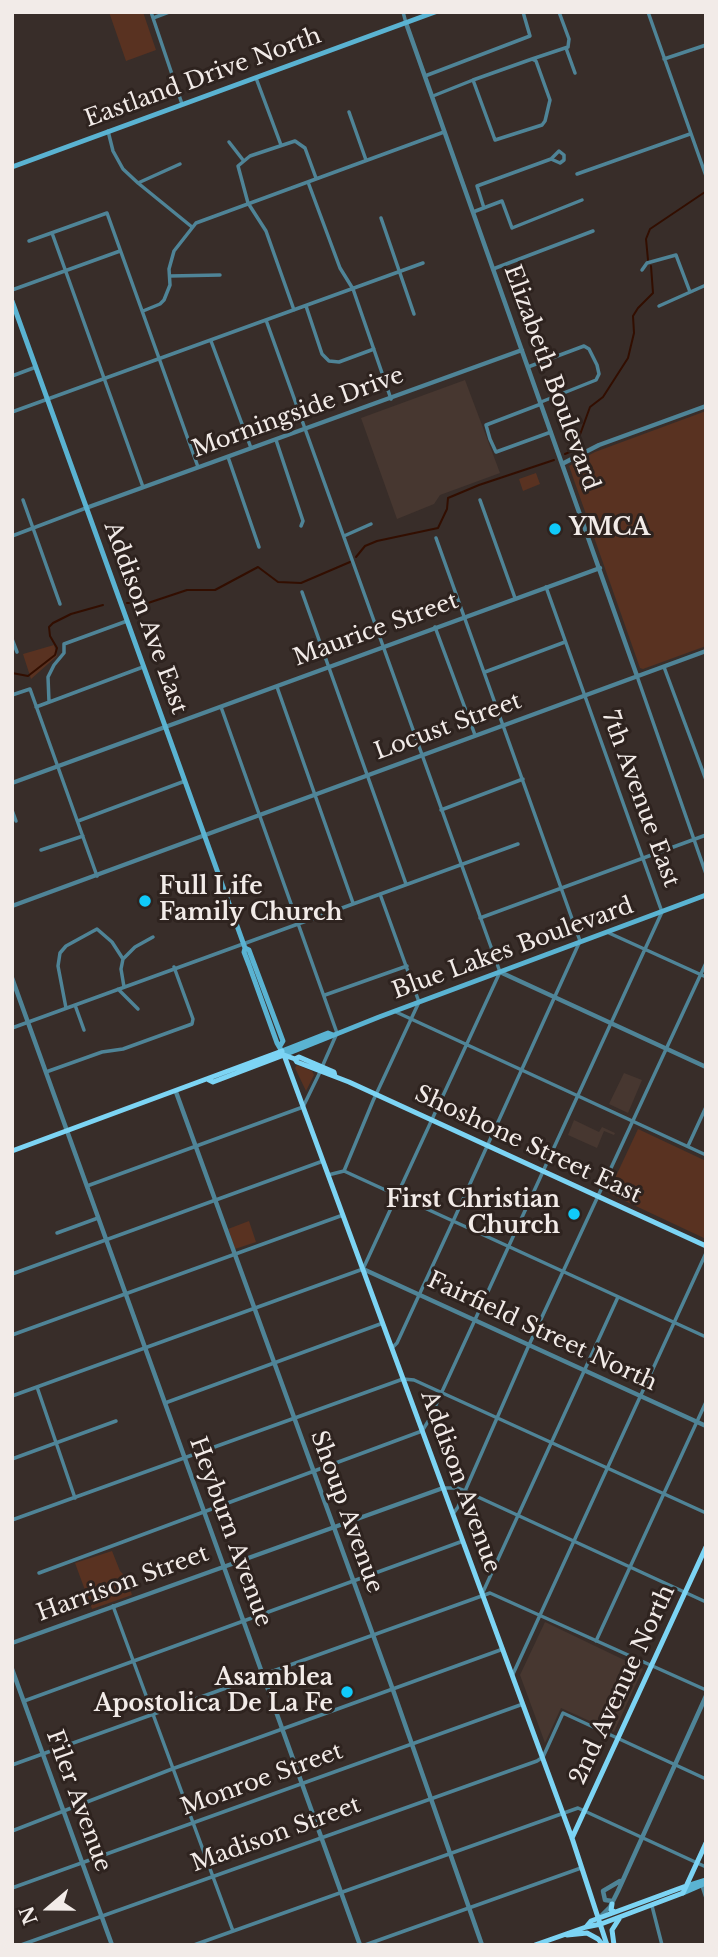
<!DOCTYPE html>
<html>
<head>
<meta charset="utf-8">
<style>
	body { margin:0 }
	#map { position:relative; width:718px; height:1957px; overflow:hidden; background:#382d29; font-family:"Libre Baskerville",serif }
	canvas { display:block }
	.frame { position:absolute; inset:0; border:14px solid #f2ebe8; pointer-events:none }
	.north { position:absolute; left:14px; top:1873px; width:70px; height:70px; -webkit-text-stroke:5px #2e231f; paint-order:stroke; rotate:250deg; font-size:19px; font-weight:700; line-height:28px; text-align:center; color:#f2ebe8 }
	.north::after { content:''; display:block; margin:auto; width:24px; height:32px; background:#f2ebe8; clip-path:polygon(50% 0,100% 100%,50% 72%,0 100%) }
</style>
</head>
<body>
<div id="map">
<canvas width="718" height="1957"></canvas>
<div class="frame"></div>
<div class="north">N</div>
</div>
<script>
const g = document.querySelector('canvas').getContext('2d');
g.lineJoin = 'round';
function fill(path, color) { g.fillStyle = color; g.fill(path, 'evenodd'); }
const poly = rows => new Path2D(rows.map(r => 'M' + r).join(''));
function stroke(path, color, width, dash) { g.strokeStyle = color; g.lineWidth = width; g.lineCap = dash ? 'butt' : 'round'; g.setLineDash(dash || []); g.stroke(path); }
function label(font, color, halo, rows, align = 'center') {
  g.font = font + ' "Libre Baskerville",serif'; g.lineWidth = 6; g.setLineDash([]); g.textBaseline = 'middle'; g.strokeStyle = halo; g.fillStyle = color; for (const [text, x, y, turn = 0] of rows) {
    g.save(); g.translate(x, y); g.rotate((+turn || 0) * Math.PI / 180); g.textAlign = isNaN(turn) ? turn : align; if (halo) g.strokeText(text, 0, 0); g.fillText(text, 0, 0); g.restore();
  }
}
fill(poly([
	[465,380,500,473,440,495,434,504,397,519,361,418],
	[624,1073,642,1080,628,1113,609,1104],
	[574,1120,599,1132,602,1127,615,1133,614,1135,604,1131,597,1148,568,1135],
	[545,1622,643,1669,614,1732,561,1708,545,1743,520,1675]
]), '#473730');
fill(poly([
	[109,12,143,12,156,50,126,61],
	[706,411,706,646,643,669,640,668,569,466,595,452],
	[536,473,540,484,523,491,519,479],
	[54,645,57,656,31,679,23,654],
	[297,1065,312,1071,314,1075,306,1091,295,1068],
	[638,1129,706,1161,706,1239,608,1193],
	[249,1221,256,1242,235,1249,228,1229],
	[112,1551,120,1571,126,1577,132,1595,92,1609,75,1563]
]), '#593221');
stroke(poly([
	[648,260,646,239,650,229,705,192],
	[565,454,572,451,577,443,590,407,603,397,628,358,634,333,633,316,638,308,653,293,651,266],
	[356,557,365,546,377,541,438,528,447,509,448,498,479,485,554,460],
	[127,603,148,603,187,590,215,590,258,567,278,582,301,583,350,562],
	[12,673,28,676,55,655,57,648,50,636,49,627,53,623,71,614,103,605]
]), '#320e00', 2);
stroke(poly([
	[151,12,182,104],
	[403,12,406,23],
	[648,12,706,176],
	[153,18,169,12],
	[566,48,575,73],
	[532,59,568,47,569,39,559,12],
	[664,59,706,45],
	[425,76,530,36,523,12],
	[256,78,281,145],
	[433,96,473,80,532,59,536,61,550,100,545,121,542,125,495,140,473,80],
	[349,112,366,160],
	[108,131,113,151,123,169,138,183,192,227],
	[229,142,243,160],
	[577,174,690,134],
	[308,182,340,268,353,289,391,399],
	[138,183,180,164],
	[484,208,477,186,551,159,559,151,564,155,564,160,560,163,551,159],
	[473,212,502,201,512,228,582,200],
	[381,218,414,314],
	[52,233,143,487],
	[29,241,107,213,198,467],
	[493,269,593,231],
	[642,270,647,263,676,255,690,292],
	[170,276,220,275],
	[12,290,120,251],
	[306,306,322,354,329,361,339,362,374,349],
	[659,306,706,285],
	[294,310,266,231,248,203,238,166,250,156,295,141,305,148,316,178],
	[143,311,160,304,164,300,170,285,169,269,174,251,196,223,444,132],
	[211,341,251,448],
	[528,367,584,346,589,349,597,365,599,374,596,380,541,402],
	[12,376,36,367],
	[541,404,486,425,490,439,496,452,551,432],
	[12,412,423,263],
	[276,440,303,521,301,526],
	[228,457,259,547],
	[23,500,60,604],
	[480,500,515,598],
	[12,536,86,508],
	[344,536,371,524],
	[302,592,406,884],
	[435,627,475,735],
	[12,639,17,652],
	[664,667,706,780],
	[485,672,565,642],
	[637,676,706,874],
	[277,687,353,903],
	[12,695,30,689,97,876],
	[49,702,48,677,54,665,64,653,64,644,127,621],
	[36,707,143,667],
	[221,707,337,1033,322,1067],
	[12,810,16,821],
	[441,810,523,779],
	[78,821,185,781],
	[41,850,83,836],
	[480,918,706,835],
	[609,933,706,977],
	[123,959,135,947,153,937],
	[118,989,138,1009],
	[325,995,407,966],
	[75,1005,84,1030],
	[66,1008,58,966,60,953,66,946,97,929,112,942,123,959,121,969,124,987],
	[396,1012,706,1155],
	[12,1028,518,844],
	[46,1072,102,1052,123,1049,192,1024,193,1019,174,967],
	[688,1146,706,1107],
	[344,1171,706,1337],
	[328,1175,344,1171,373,1101,419,1002,380,894],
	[87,1186,303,1107,320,1072],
	[57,1233,98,1218],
	[12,1274,323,1161],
	[12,1335,343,1215],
	[392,1348,397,1343,455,1217,580,941,436,538],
	[37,1387,75,1498],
	[12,1396,363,1269,500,972,266,320],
	[165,1403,383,1323],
	[12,1459,116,1421],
	[443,1488,457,1488,465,1491,706,1602],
	[453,1514,458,1507,529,1345,706,963],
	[12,1520,403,1379,414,1380,706,1513],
	[39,1573,422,1431,429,1420,662,912,546,587],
	[483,1592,618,1297],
	[113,1606,233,1931],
	[596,1641,706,1402],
	[513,1674,706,1253],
	[24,1701,463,1541],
	[12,1765,490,1593,706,1690],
	[12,1831,172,1769,503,1649],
	[702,1886,706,1898],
	[12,1888,523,1704],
	[652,1906,662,1945],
	[21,1945,537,1761,543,1757,563,1713,706,1779],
	[194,1945,578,1808,706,1867],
	[365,1945,581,1868]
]), '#4f8497', 3.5);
stroke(poly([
	[406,23,637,676],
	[562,464,599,445,706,406],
	[86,508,522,350],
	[12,783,600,568],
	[12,906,706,651],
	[500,972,706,1067],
	[12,978,360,1945],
	[176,1092,393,1690,482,1945],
	[363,1269,706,1426],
	[12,1643,443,1488],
	[12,1669,112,1945],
	[612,1901,605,1900,603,1891,620,1881],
	[599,1918,610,1907,618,1891,706,1696]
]), '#4f8497', 4.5);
stroke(poly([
	[12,167,435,12],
	[12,301,245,948,244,952,249,965,277,1043,284,1055,379,1017,706,895],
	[245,948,249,950,283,1041,280,1046],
	[282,1051,328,1033,333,1035],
	[687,1886,706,1880],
	[683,1893,706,1883]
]), '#5ab3d2', 5);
stroke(poly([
	[284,1055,572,1838,607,1945],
	[284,1055,295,1059,299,1057,334,1072,335,1076],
	[295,1059,297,1062,349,1082,706,1246],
	[209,1080,213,1082,284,1055],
	[12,1151,282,1051],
	[572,1838,706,1547],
	[612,1904,611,1910,615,1912],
	[586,1927,591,1921,686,1886],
	[567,1935,587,1933,598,1939,603,1945],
	[535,1945,586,1927,601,1924,683,1893,706,1843],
	[614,1945,612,1930,619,1919]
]), '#7cd4f4', 5);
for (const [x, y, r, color] of [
	[555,529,7,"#10cafa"],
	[145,901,7,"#10cafa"],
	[574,1214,7,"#10cafa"],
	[347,1692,7,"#10cafa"]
]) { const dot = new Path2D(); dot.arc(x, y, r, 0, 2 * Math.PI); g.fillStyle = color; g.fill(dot); stroke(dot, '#2e231f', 2.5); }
label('23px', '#f2ebe8', '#2e231f', [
	["Eastland Drive North",203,78,-20],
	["Elizabeth Boulevard",551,378,70],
	["Morningside Drive",298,413,-20],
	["Addison Ave East",145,618,70],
	["Maurice Street",376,630,-20],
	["Locust Street",448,727,-20],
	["7th Avenue East",640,799,70],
	["Blue Lakes Boulevard",513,949,-20],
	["Shoshone Street East",528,1145,25],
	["Fairfield Street North",542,1332,25],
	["Addison Avenue",460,1482,70],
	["Shoup Avenue",346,1512,70],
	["Heyburn Avenue",230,1532,70],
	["Harrison Street",123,1584,-20],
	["2nd Avenue North",623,1685,-65],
	["Monroe Street",262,1780,-20],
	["Filer Avenue",78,1801,70],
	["Madison Street",276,1835,-20]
]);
label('bold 23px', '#f2ebe8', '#2e231f', [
	["YMCA",569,529],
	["Full Life",159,888],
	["Family Church",159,914],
	["First Christian",560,1201,"right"],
	["Church",560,1227,"right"],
	["Asamblea",333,1679,"right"],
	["Apostolica De La Fe",333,1705,"right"]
], 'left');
</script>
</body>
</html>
